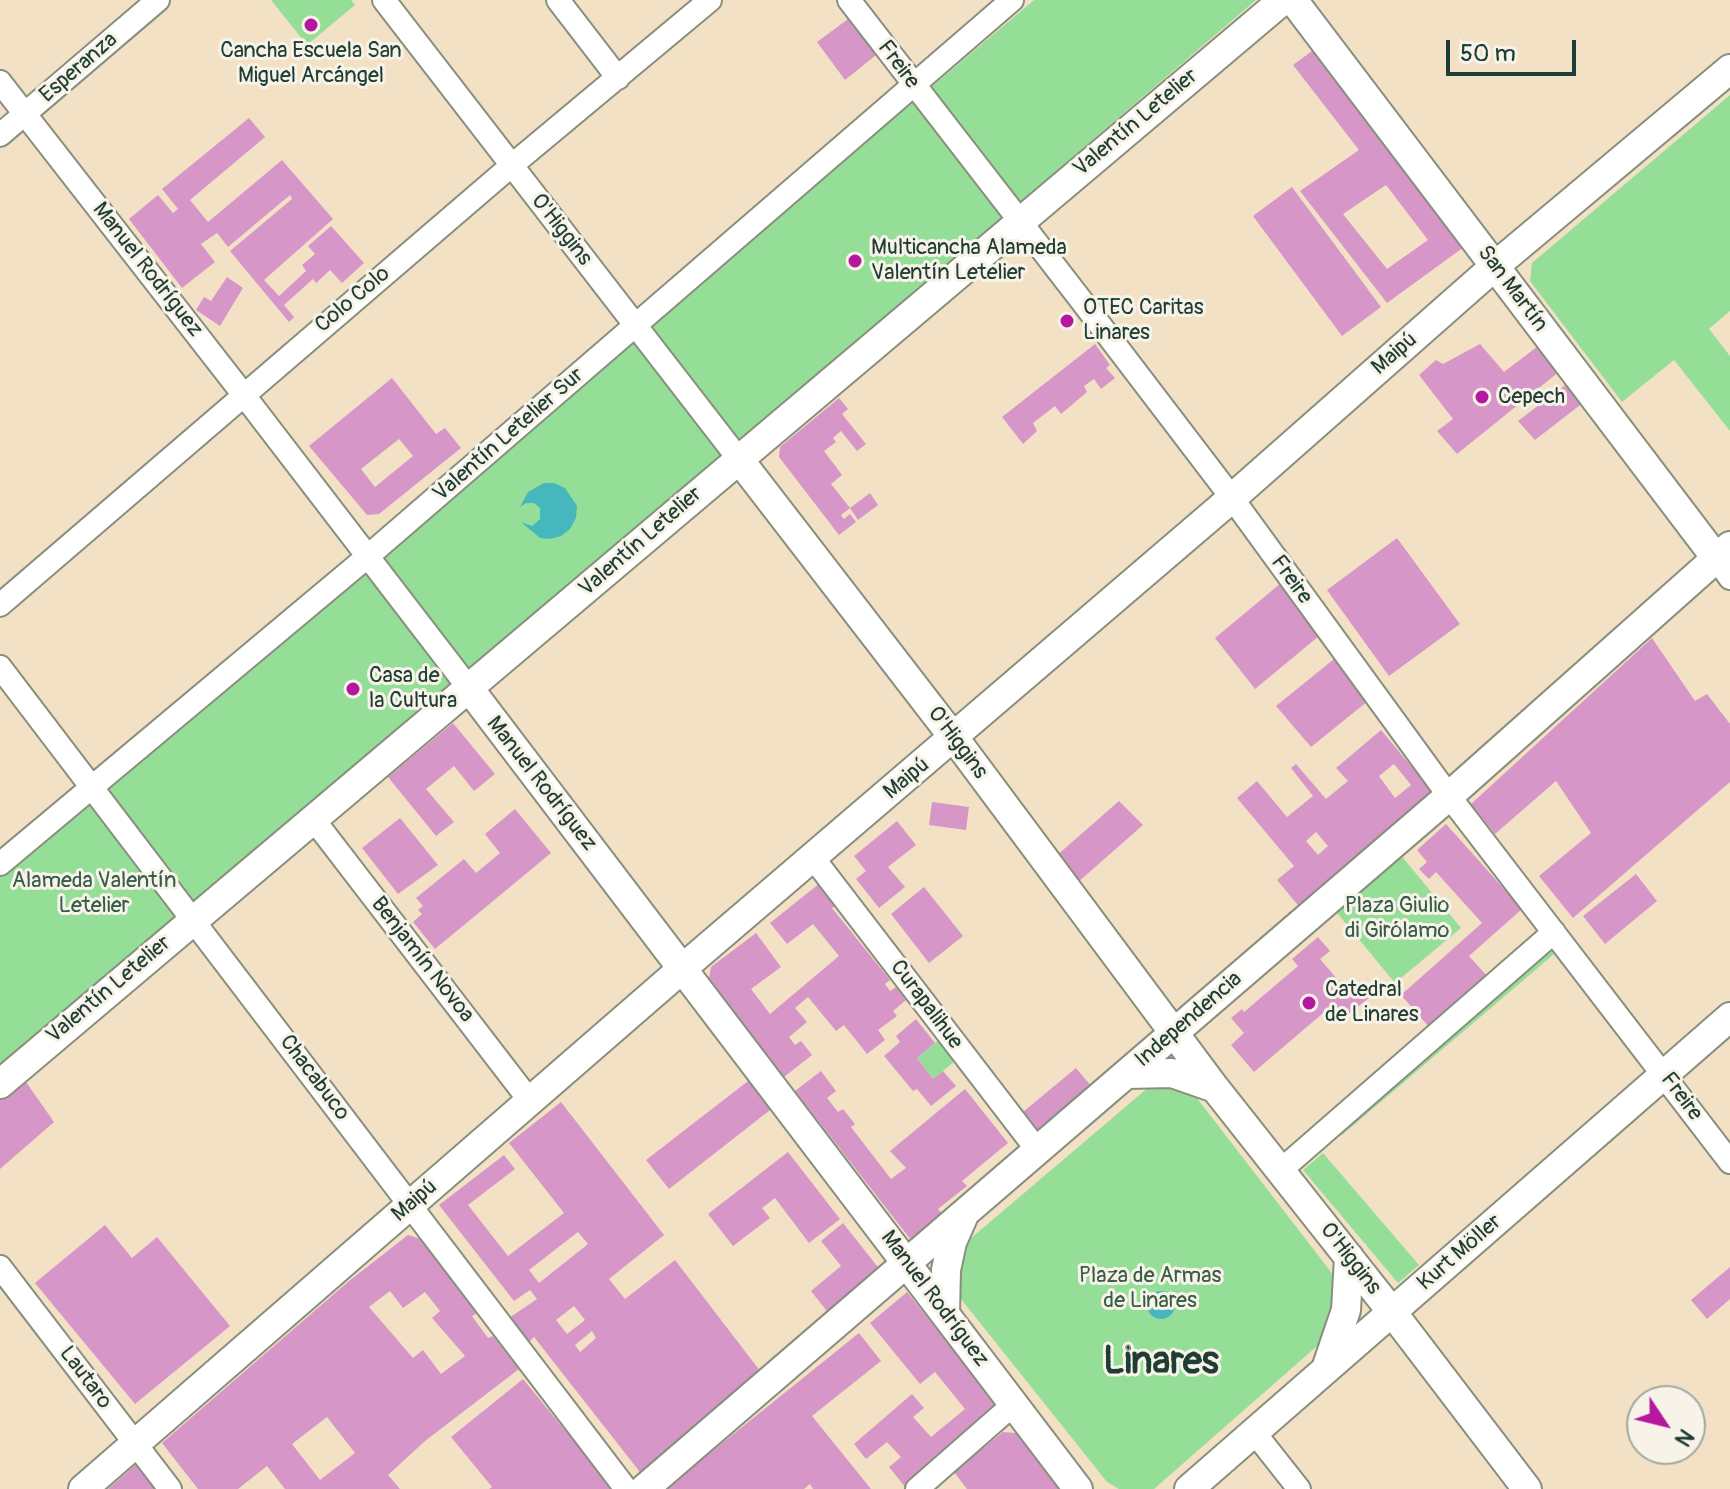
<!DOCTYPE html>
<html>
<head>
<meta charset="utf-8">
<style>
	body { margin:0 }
	#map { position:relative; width:1730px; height:1489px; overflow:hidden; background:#f3e1c6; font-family:Pangolin,sans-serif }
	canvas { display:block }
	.north { position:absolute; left:1626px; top:1385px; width:80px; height:80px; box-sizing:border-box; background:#f7f3e8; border:2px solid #a1aaa0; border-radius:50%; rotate:125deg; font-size:22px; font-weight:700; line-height:32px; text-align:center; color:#1f3d34 }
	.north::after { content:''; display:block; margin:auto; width:28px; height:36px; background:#b5179e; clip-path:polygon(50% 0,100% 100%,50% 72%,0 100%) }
	.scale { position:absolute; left:1446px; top:40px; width:130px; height:36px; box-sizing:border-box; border:4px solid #1f3d34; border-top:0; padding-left:10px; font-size:24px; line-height:28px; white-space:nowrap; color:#1f3d34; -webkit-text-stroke:6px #f7f3e8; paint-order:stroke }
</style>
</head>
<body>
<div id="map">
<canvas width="1730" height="1489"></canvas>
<div class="north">N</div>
<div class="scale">50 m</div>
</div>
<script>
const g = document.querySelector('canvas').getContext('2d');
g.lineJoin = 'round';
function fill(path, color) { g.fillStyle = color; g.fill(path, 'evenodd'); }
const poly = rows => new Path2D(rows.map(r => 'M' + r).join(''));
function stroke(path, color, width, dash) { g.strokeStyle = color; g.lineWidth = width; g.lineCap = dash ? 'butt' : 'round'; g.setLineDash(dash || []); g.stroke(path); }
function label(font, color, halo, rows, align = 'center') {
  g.font = font + ' Pangolin,sans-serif'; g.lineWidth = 6; g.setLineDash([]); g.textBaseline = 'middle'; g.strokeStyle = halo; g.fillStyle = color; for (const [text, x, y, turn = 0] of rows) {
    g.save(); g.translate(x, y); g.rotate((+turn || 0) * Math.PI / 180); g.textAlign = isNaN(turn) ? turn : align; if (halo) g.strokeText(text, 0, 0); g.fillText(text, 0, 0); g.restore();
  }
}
fill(poly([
	[271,0,351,0,355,5,307,45],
	[1034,0,1256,0,0,1074,0,875],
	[1730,95,1730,311,1709,329,1730,356,1730,431,1674,360,1622,402,1530,281,1532,263],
	[1399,853,1461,928,1395,983,1333,908],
	[1552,939,1560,949,1342,1135,1337,1127],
	[939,1040,955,1061,933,1079,917,1058],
	[1161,1084,1193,1093,1331,1272,1337,1300,1324,1340,1154,1489,1119,1489,1107,1482,957,1294,963,1245,1150,1086],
	[1323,1153,1419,1265,1398,1283,1303,1170]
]), '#95de98');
fill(poly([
	[544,483,554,483,565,488,577,506,576,518,570,529,561,536,550,539,540,538,521,522,532,526,540,519,540,508,534,503,526,503,520,507,528,492],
	'1147 1305a14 14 0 1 1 28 0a14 14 0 1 1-28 0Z'
]), '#47b7be');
fill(poly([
	[848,19,876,55,845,80,817,42],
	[1316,48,1464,247,1387,303,1300,191,1359,150,1293,65],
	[1386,185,1428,240,1387,269,1343,214],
	[249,118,265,137,190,200,208,222,282,160,333,219,264,280,279,296,306,271,302,265,315,254,308,246,331,226,364,263,342,283,330,270,316,283,313,279,284,305,294,317,289,322,230,251,292,199,290,195,228,247,217,233,201,244,215,262,182,288,129,219,158,195,173,213,178,209,162,189],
	[1292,187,1381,307,1342,336,1253,216],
	[227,277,243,288,220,326,196,310,204,297,211,301],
	[1542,343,1565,367,1457,454,1437,431,1453,419,1419,375,1436,360,1443,364,1480,344,1504,372],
	[1095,344,1110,365,1106,368,1115,378,1101,389,1094,379,1084,386,1087,392,1061,414,1055,406,1033,423,1037,431,1023,444,1002,417],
	[392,378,436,434,445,428,461,448,379,514,367,515,309,446],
	[399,439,413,456,375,487,361,469],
	[1568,383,1584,402,1535,440,1518,421],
	[839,398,848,409,842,414,866,444,857,451,841,431,833,438,836,442,824,451,842,475,831,484,850,508,841,515,844,519,850,514,856,522,839,535,779,457,780,447],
	[870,493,878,505,858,520,850,508],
	[1397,538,1460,624,1389,676,1327,590],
	[1281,583,1319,636,1255,689,1215,638],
	[1652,638,1695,701,1707,694,1730,724,1730,782,1573,918,1539,876,1591,833,1556,781,1495,834,1471,804],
	[1334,659,1368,701,1311,747,1276,706],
	[453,723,495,774,474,791,454,766,426,789,454,822,436,836,388,777],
	[1381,730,1436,796,1302,910,1277,880,1294,866,1237,798,1257,781,1287,817,1313,796,1291,768,1296,764,1326,799,1348,781,1336,768],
	[1394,764,1411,785,1395,798,1379,776],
	[1316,832,1328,846,1318,855,1306,841],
	[1119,801,1143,825,1077,883,1055,857],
	[932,802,969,807,966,830,929,825],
	[515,809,551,853,435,949,413,922,422,914,418,910,423,906,416,898,464,859,476,873,500,853,485,834],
	[400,818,438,865,398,894,362,848],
	[897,821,916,845,888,867,905,887,879,908,856,879,866,871,854,856],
	[1446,824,1522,909,1469,956,1487,976,1429,1027,1401,995,1482,923,1436,872,1429,879,1419,869,1427,862,1417,850],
	[1636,874,1657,901,1605,944,1583,916],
	[820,883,836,905,832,908,890,980,885,984,890,991,896,987,906,1000,893,1011,897,1016,878,1030,885,1040,867,1054,844,1025,836,1031,808,997,795,1008,807,1022,789,1037,795,1045,801,1041,812,1055,784,1077,709,978,711,967,756,933,781,967,751,989,770,1014,839,956,813,924,787,944,770,923],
	[924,887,963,936,929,963,891,914],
	[1318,937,1330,951,1320,959,1349,993,1358,985,1369,998,1340,1021,1329,1008,1254,1072,1231,1045,1244,1033,1231,1018,1242,1009,1244,1012,1298,966,1292,959],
	[916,1019,935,1043,917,1058,933,1079,943,1071,956,1086,931,1106,917,1089,913,1091,884,1056,900,1042,896,1036],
	[1076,1068,1091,1086,1038,1130,1023,1112],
	[821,1071,836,1091,827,1098,838,1112,843,1109,855,1124,851,1127,891,1179,906,1168,890,1151,965,1089,1008,1143,962,1181,967,1186,938,1209,943,1215,911,1240,795,1091],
	[752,1078,774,1107,669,1189,646,1160],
	[24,1079,54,1122,0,1169,0,1100],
	[561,1102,664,1235,609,1279,625,1299,675,1260,764,1376,643,1476,534,1337,528,1343,509,1318,537,1299,530,1290,514,1301,439,1205,504,1155,515,1169,468,1205,508,1256,564,1213,509,1143],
	[578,1232,588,1244,539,1283,529,1270],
	[574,1306,585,1320,567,1334,556,1320],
	[592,1331,596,1338,580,1352,575,1345],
	[788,1152,840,1219,809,1243,775,1198,762,1208,770,1218,733,1246,708,1214],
	[843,1223,881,1271,830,1315,811,1291,841,1266,821,1241],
	[105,1225,132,1258,157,1237,230,1326,135,1404,35,1283],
	[408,1235,421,1239,477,1313,472,1316,488,1338,493,1336,519,1369,425,1441,388,1475,400,1489,285,1489,267,1466,238,1489,198,1489,162,1443,349,1281],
	[390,1291,403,1308,425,1292,440,1311,432,1318,465,1356,441,1374,423,1350,413,1358,369,1307],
	[327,1417,355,1453,320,1480,292,1444],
	[1730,1267,1730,1299,1707,1319,1691,1300],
	[907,1292,1000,1408,906,1488,889,1467,901,1457,887,1442,866,1459,854,1444,912,1394,924,1408,913,1417,931,1437,965,1409,935,1372,920,1384,870,1323],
	[859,1333,881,1361,812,1416,871,1489,813,1489,810,1484,804,1489,665,1489],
	[523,1379,613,1489,489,1489,492,1487,451,1437],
	[1003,1432,1016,1433,1061,1489,967,1489,954,1472],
	[140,1461,161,1489,108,1489]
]), '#d796c8');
const minor = poly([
	[384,0,738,458],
	[558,0,618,78],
	[849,0,1084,304,1232,498,1449,796,1730,1162],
	[0,82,243,394,468,687],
	[0,135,158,0],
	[1716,558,1730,578],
	[0,605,511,166,710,0],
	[0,667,626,1489],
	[314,820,530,1101],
	[814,859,1038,1151],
	[0,864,367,557,1012,0],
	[1281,1170,1554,932],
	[0,1267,170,1489],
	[1254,1432,1299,1489],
	[917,1489,1014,1404]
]);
const major = poly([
	[1293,0,1716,558],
	[738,458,964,751,1215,1088,1392,1312,1527,1489],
	[468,687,1078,1489],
	[1127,1074,1172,1073,1215,1088],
	[0,1084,1283,0],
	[945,1314,946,1270,952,1242,963,1217],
	[1327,1366,1346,1310,1349,1257],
	[83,1489,683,968,1232,498,1495,266,1730,69],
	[644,1489,1449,796,1730,546],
	[1189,1489,1730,1017]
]);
stroke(minor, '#898f7d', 26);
stroke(major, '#898f7d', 32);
stroke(minor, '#fff', 22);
stroke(major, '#fff', 28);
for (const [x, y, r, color] of [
	[311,25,8,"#b5179e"],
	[855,261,8,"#b5179e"],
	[1067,321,8,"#b5179e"],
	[1482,397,8,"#b5179e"],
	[353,689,8,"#b5179e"],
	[1309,1003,8,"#b5179e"]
]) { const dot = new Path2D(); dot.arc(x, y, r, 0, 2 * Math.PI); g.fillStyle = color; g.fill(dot); stroke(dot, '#f7f3e8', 3); }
label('22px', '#1f3d34', '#f7f3e8', [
	["Cancha Escuela San",311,51,"center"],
	["Miguel Arcángel",311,76,"center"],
	["Multicancha Alameda",871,248],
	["Valentín Letelier",871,273],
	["OTEC Caritas",1083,308],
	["Linares",1083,333],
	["Cepech",1498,397],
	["Casa de",369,676],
	["la Cultura",369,701],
	["Catedral",1325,990],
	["de Linares",1325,1015]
], 'left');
label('22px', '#1f3d34', '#f7f3e8', [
	["Freire",898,65,53],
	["Esperanza",79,68,-41],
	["Valentín Letelier",1136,123,-40],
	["O'Higgins",561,230,52],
	["Manuel Rodríguez",147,270,52],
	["San Martín",1512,289,53],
	["Colo Colo",353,300,-40],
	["Maipú",1395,354,-41],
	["Valentín Letelier Sur",509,435,-41],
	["Valentín Letelier",641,542,-41],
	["Freire",1291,580,54],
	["O'Higgins",957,743,53],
	["Maipú",907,779,-40],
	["Manuel Rodríguez",541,784,52],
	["Benjamín Novoa",422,960,52],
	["Valentín Letelier",109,990,-40],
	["Curapalihue",926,1005,53],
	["Independencia",1189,1020,-41],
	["Chacabuco",314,1078,53],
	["Freire",1681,1097,53],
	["Maipú",415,1201,-41],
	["Kurt Möller",1460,1253,-41],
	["O'Higgins",1350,1259,52],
	["Manuel Rodríguez",934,1299,53],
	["Lautaro",85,1378,53]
]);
label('22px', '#375d48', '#f7f3e8', [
	["Alameda Valentín",94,881],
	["Letelier",94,906],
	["Plaza Giulio",1397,906],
	["di Girólamo",1397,931],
	["Plaza de Armas",1150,1276],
	["de Linares",1150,1301]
]);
label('bold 38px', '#1f3d34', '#f7f3e8', [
	["Linares",1161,1363]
]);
</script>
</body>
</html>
